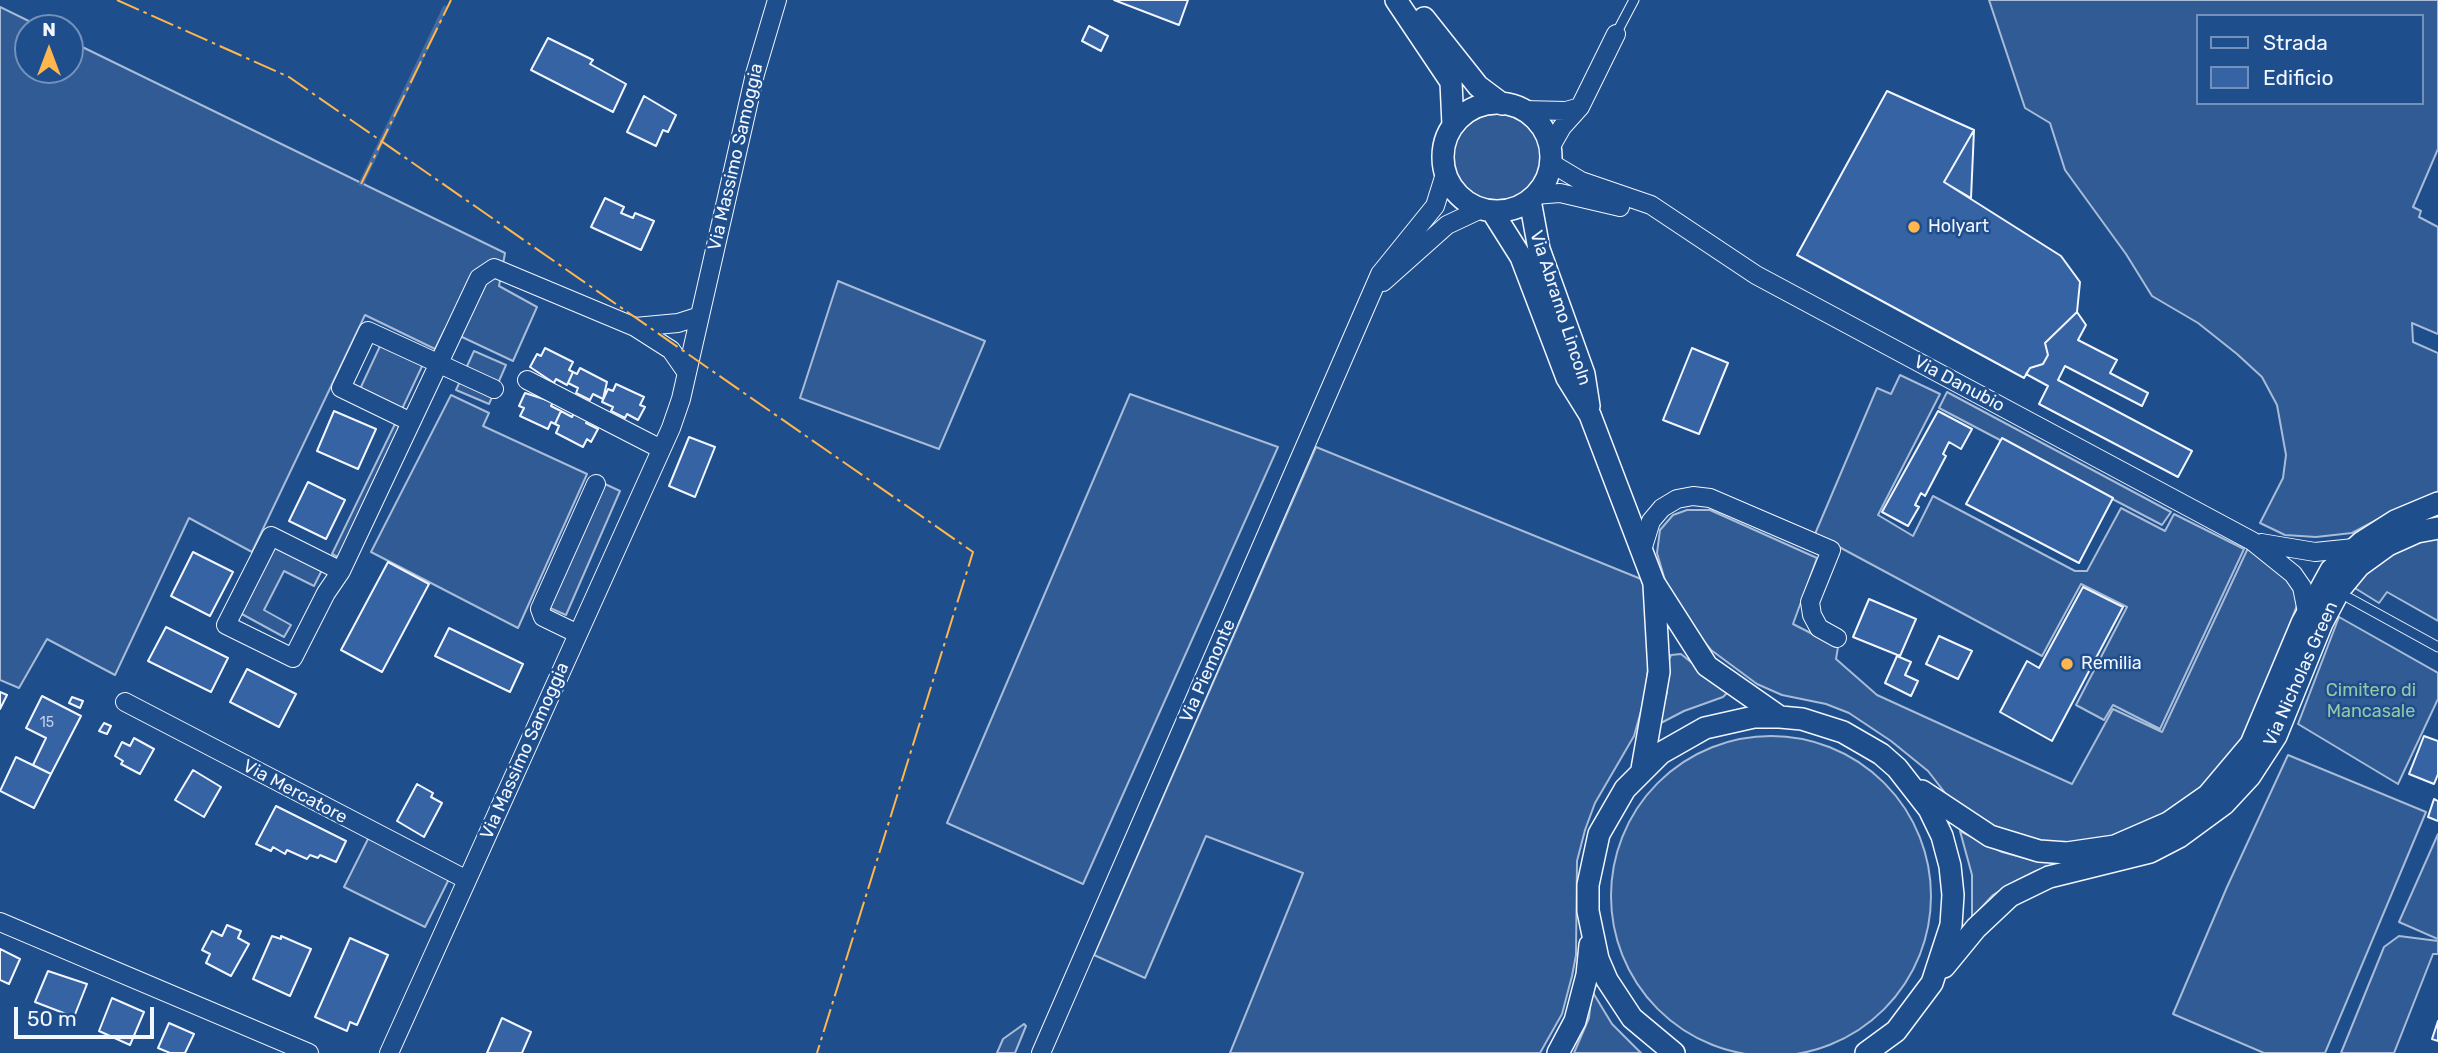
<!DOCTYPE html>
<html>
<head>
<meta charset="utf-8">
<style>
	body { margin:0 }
	#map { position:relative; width:2438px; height:1053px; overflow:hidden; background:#1f4e8c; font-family:Rubik,sans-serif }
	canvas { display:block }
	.legend { position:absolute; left:2196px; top:14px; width:228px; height:91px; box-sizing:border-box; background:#1f4e8c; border:2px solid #7391ba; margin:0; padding:9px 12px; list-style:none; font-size:21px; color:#f2f6ff }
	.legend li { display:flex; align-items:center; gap:14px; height:35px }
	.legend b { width:35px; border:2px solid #7391ba }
	.north { position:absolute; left:14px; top:14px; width:70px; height:70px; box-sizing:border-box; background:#1f4e8c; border:2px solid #7391ba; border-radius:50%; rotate:0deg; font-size:19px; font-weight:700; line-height:28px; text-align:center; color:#f2f6ff }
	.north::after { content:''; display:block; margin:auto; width:24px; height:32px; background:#ffb74d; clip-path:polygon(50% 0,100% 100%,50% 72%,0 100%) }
	.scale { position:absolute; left:14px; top:1007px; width:140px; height:32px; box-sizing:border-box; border:4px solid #f2f6ff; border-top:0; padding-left:9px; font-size:21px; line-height:24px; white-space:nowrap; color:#f2f6ff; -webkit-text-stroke:5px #1f4e8c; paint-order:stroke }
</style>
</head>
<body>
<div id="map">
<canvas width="2438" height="1053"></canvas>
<ul class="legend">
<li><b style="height:9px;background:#1f4e8c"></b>Strada</li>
<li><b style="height:19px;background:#3563a3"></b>Edificio</li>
</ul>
<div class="north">N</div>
<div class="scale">50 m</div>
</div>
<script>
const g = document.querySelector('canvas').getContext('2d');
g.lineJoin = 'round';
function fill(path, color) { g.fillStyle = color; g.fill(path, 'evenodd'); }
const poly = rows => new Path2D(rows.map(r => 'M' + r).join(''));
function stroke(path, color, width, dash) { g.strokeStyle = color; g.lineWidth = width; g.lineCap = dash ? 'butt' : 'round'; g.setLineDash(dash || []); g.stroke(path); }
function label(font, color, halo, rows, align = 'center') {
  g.font = font + ' Rubik,sans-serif'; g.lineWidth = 5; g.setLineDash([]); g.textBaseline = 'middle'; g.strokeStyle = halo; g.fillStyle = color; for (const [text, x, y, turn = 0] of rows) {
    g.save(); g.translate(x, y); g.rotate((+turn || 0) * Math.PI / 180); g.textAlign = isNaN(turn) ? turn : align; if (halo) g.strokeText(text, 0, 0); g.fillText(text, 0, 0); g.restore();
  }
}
const built = poly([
	[1989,0,2438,0,2438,149,2413,207,2421,211,2419,217,2438,227,2438,334,2412,323,2413,342,2438,353,2438,493,2401,507,2352,533,2316,537,2285,535,2260,523,2283,478,2286,455,2277,405,2262,377,2237,354,2198,323,2152,296,2126,254,2065,170,2050,123,2025,108,1989,0],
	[2198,16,2422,16,2422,103,2198,103,2198,16],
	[0,7,43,28,28,28,28,70,70,70,70,41,505,253,499,286,537,307,513,361,445,329,435,349,365,315,252,552,189,518,115,675,47,639,19,688,0,680,0,7],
	'1453 158a44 44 0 1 1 88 0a44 44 0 1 1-88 0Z',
	[838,281,985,341,939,449,800,398,838,281],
	[381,344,424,362,402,409,360,389,381,344],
	[474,351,506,365,489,404,456,390,474,351],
	[1900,375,1940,394,1878,515,1913,536,1933,496,2075,571,2087,571,2121,508,2165,531,2174,514,2244,549,2160,729,2113,705,2104,720,2076,705,2127,607,2081,584,2042,656,1815,534,1877,388,1891,394,1900,375],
	[1947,392,2171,512,2162,525,1939,408,1947,392],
	[1130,394,1278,447,1083,884,947,823,1130,394],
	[451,395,489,413,483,426,587,474,518,628,371,552,451,395],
	[395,424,402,427,342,559,332,554,395,424],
	[1316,447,1641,579,1647,595,1650,650,1645,697,1634,736,1595,803,1585,830,1577,861,1576,955,1572,976,1562,1014,1540,1053,1230,1053,1303,873,1206,836,1145,978,1094,955,1316,447],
	[605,484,620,491,566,615,550,608,605,484],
	[1687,510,1710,510,1817,558,1793,624,1838,647,1836,659,1877,695,2072,784,2113,709,2162,732,2248,548,2275,564,2296,592,2297,605,2262,701,2245,738,2187,804,2114,836,2066,843,2039,841,1993,827,1949,798,1928,771,1891,741,1849,713,1826,704,1782,695,1757,684,1711,650,1671,601,1657,553,1660,530,1673,515,1687,510],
	[2438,534,2438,621,2387,592,2379,603,2350,585,2398,547,2438,534],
	[272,546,322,570,314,586,284,571,264,610,291,625,284,637,240,613,272,546],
	[2339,617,2438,673,2438,699,2398,784,2298,724,2339,617],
	[1681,654,1728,692,1723,697,1684,711,1659,724,1667,692,1668,662,1671,655,1681,654],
	'1611 896a160 160 0 1 1 320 0a160 160 0 1 1-320 0Z',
	[2288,755,2426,812,2325,1053,2264,1053,2173,1014,2227,887,2288,755],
	[1960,831,2002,852,2036,861,2067,861,2036,871,2014,882,1993,895,1972,918,1972,875,1960,831],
	[2438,834,2438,939,2399,922,2438,834],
	[369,837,450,877,425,927,344,887,369,837],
	[2399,936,2438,941,2438,954,2433,954,2394,1053,2341,1053,2384,947,2399,936],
	[1592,991,1612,1024,1641,1053,1574,1053,1589,1018,1592,991],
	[1024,1024,1026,1026,1015,1053,997,1053,1003,1039,1024,1024]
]);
fill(built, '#305b95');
stroke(built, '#a8bbd7', 2);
stroke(poly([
	[361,184,445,8]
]), '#446ba0', 5);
const building = poly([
	[1114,0,1188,0,1179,25,1114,0],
	[1089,26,1108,36,1101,51,1082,41,1089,26],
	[548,38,593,60,590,64,626,84,613,112,531,70,548,38],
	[1887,91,1974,130,1944,182,2061,256,2080,282,2077,312,2045,343,2048,355,2043,364,2030,368,2024,378,1797,255,1887,91],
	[644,96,676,115,668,132,663,130,656,146,627,132,644,96],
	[1974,130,1971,198,1944,182,1974,130],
	[605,198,624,207,621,213,633,218,635,213,654,221,641,250,591,227,605,198],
	[2077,312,2086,325,2078,340,2117,360,2110,373,2148,393,2142,406,2065,366,2058,380,2192,451,2178,477,2039,404,2048,386,2026,374,2030,368,2043,364,2048,355,2045,343,2077,312],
	[545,348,573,362,569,370,573,372,567,385,556,379,554,383,530,367,537,354,541,356,545,348],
	[1692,348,1728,363,1699,434,1663,420,1692,348],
	[580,368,607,382,603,399,593,394,590,400,576,393,578,388,568,383,573,372,577,374,580,368],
	[616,384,644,397,640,405,645,407,638,420,627,414,625,418,611,411,613,407,602,402,608,389,613,391,616,384],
	[525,393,553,402,551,406,561,411,555,424,551,422,548,429,520,416,524,408,519,406,525,393],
	[334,411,376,429,358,469,317,451,334,411],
	[561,411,572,417,574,413,588,420,586,423,598,429,591,442,587,439,583,447,556,433,559,426,555,424,561,411],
	[1938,411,1972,429,1961,449,1949,442,1943,454,1946,456,1925,496,1921,493,1915,505,1919,507,1908,526,1882,512,1938,411],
	[689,437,715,447,695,497,669,486,689,437],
	[2002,438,2113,498,2079,563,1966,504,2002,438],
	[308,482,345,500,326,539,289,521,308,482],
	[193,552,233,572,210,616,171,596,193,552],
	[388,562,429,584,382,672,341,650,388,562],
	[2083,587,2123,607,2052,741,2000,712,2027,661,2039,668,2083,587],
	[1869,599,1916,619,1900,656,1853,637,1869,599],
	[166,627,228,658,211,692,148,661,166,627],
	[449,628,523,664,510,692,435,656,449,628],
	[1939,636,1972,651,1958,679,1926,664,1939,636],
	[1897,656,1911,662,1905,675,1918,681,1911,696,1885,683,1897,656],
	[247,669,296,694,279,727,230,702,247,669],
	[0,692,7,695,0,709,0,692],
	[42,696,81,716,51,774,33,765,46,738,26,728,42,696],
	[72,697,83,701,80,708,69,703,72,697],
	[104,723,111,726,107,734,99,731,104,723],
	[2424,736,2438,741,2438,774,2434,784,2409,774,2424,736],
	[134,738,154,749,140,774,121,764,123,761,115,756,122,742,130,746,134,738],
	[16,757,51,774,34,808,0,791,16,757],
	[193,770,221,787,204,817,175,800,193,770],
	[417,784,433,793,431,797,442,803,424,837,397,821,417,784],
	[2434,799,2438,801,2438,821,2428,817,2434,799],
	[276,806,346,841,336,862,320,855,318,858,310,855,307,859,287,850,285,854,273,847,271,851,256,844,276,806],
	[227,925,241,931,238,938,249,944,231,976,206,963,210,954,202,950,212,931,222,936,227,925],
	[272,936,281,939,281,936,311,949,290,996,253,979,272,936],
	[350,938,388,955,357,1025,350,1022,347,1031,315,1017,350,938],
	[0,949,20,959,9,984,0,980,0,949],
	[48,971,87,984,74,1017,35,1002,48,971],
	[112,998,144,1012,130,1045,99,1031,112,998],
	[502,1018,531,1032,522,1053,487,1053,502,1018],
	[2438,1021,2438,1041,2432,1039,2438,1021],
	[169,1023,194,1034,185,1053,170,1053,158,1048,169,1023]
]);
fill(building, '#3563a3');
stroke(building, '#f2f6ff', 2);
const service = poly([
	[1616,34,1634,0],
	[2349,598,2438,647]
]);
const minor = poly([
	[1523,110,1566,111,1580,107],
	[1550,148,1562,127,1580,107,1616,34],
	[1551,163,1581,181,1651,205,1756,275,2252,541,2293,574,2302,587,2307,612],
	[1534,195,1560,193,1620,207],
	[1383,282,1447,225,1481,209],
	[635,327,678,323,700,316],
	[527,380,661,449],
	[411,422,341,388,368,331,494,389],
	[2261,543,2315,552,2354,548],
	[1642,550,1651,521,1662,508,1677,499,1693,496,1710,498,1831,550,1810,602,1812,615,1819,628,1837,638],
	[341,571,326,593,293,658,226,625,271,536,341,571,479,278,494,268,635,327,671,350,687,373],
	[578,634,543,617,540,609,596,484],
	[125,702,467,880],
	[0,922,309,1053],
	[389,1053,671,428,681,399,755,74,777,0],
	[1041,1053,1380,274,1435,206,1445,174]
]);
const tertiary = poly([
	[1396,0,1451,82,1453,125],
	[1424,18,1478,86,1502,104],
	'1443 157a54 54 0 1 1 108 0a54 54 0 1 1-108 0Z',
	[1530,200,1539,249,1584,374,1589,406],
	[1492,211,1521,257,1567,378,1590,415,1654,583,1707,666,1780,717],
	[1642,769,1659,672,1654,585],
	[1922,791,1990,836,2039,851,2067,853,2115,846,2168,823,2208,795,2251,744,2302,623,2331,570,2362,542,2395,521,2438,503],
	[1944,967,1976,928,2010,896,2049,877,2150,852,2179,837,2224,804,2250,776,2276,736,2322,623,2340,589,2359,566,2388,545,2417,532,2438,528],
	[1558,1053,1575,1021,1587,975,1590,945],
	[1674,1053,1632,1018,1607,980,1598,959,1588,911,1588,885,1599,834,1625,789,1661,753,1705,728,1754,717,1780,717,1802,719,1843,732,1881,754,1897,768,1929,809,1942,836,1950,866,1953,895,1951,925,1932,983,1896,1031,1866,1053]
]);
stroke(service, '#f2f6ff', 11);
stroke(minor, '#f2f6ff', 20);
stroke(tertiary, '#f2f6ff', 24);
stroke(service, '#1f4e8c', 9);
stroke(minor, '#1f4e8c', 18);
stroke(tertiary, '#1f4e8c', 21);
stroke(poly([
	[117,0,289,77,973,552,817,1053],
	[361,184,451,0]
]), '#ffb74d', 2, [24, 5, 3.5, 5]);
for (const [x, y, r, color] of [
	[1914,227,7,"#ffb74d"],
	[2067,664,7,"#ffb74d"]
]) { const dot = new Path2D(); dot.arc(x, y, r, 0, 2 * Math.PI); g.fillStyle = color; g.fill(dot); stroke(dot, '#1f4e8c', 2.5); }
label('14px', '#c3d1e8', null, [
	["15",47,723]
]);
label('18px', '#f2f6ff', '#1f4e8c', [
	["Via Massimo Samoggia",736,157,-77],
	["Via Abramo Lincoln",1560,308,72],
	["Via Danubio",1959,384,28],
	["Via Piemonte",1208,671,-66],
	["Via Nicholas Green",2301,674,-66],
	["Via Massimo Samoggia",525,751,-66],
	["Via Mercatore",295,792,28]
]);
label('18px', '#f2f6ff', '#1f4e8c', [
	["Holyart",1928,227],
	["Remilia",2081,664]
], 'left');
label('18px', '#97c8a6', '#1f4e8c', [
	["Cimitero di",2371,691],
	["Mancasale",2371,712]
]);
</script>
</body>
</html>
